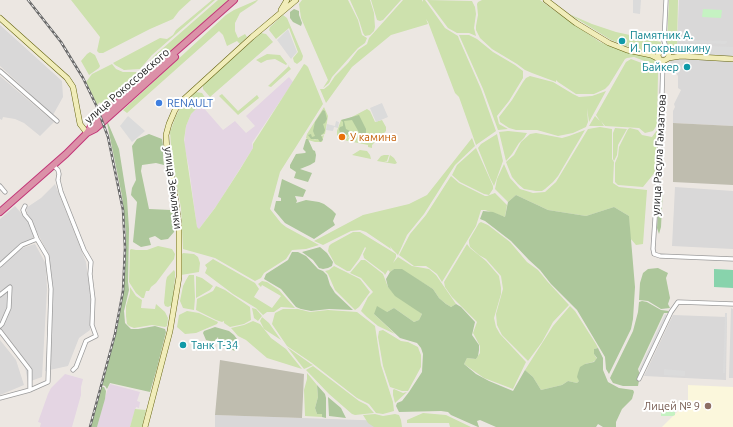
<!DOCTYPE html>
<html>
<head>
<meta charset="utf-8">
<style>
	body { margin:0 }
	canvas { display:block; background:#ece7e2 }
</style>
</head>
<body>
<canvas width="733" height="427"></canvas>
<script>
const g = document.querySelector('canvas').getContext('2d');
g.lineJoin = 'round';
function fill(path, color) { g.fillStyle = color; g.fill(path, 'evenodd'); }
const poly = rows => new Path2D(rows.map(r => 'M' + r).join(''));
function stroke(path, color, width, dash) { g.strokeStyle = color; g.lineWidth = width; g.lineCap = dash ? 'butt' : 'round'; g.setLineDash(dash || []); g.stroke(path); }
function label(font, color, halo, rows, align = 'center') {
  g.font = font + ' Ubuntu,sans-serif'; g.lineWidth = 4; g.setLineDash([]); g.textBaseline = 'middle'; g.strokeStyle = halo; g.fillStyle = color; for (const [text, x, y, turn = 0] of rows) {
    g.save(); g.translate(x, y); g.rotate((+turn || 0) * Math.PI / 180); g.textAlign = isNaN(turn) ? turn : align; if (halo) g.strokeText(text, 0, 0); g.fillText(text, 0, 0); g.restore();
  }
}
fill(poly([
	[679,0,733,0,733,56,678,53,677,46],
	[0,25,62,81,63,97,53,115,0,66],
	[672,58,733,61,733,126,673,123,673,111,675,107,674,104,681,90,678,88,678,76,668,60],
	[0,76,54,122,40,136,24,123,15,119,3,117,2,120,0,119],
	[55,184,86,262,91,300,90,330,79,338,68,366,45,371,52,289,49,255,27,213,26,208,41,198],
	[675,187,733,191,733,249,672,246],
	[15,206,28,221,35,236,0,263,0,219],
	[35,244,46,264,47,290,42,377,28,382,24,362,0,332,0,267,22,248],
	[731,308,733,309,733,378,729,378],
	[673,315,727,317,726,380,644,376],
	[0,340,16,360,24,385,0,395],
	[215,415,389,421,389,427,215,427]
]), '#d9d8d8');
fill(poly([
	[289,77,293,82,252,143,253,148,236,175,217,205,199,229,197,228,189,168,184,144,186,126,191,114,206,99,207,100,202,106,223,130,235,121,246,133,255,126,246,116],
	[65,374,83,379,81,387,81,395,72,427,40,427,41,423,38,422,48,394,51,388],
	[110,384,140,392,137,401,140,402,139,408,136,407,130,427,97,427,107,391]
]), '#e4d5e3');
fill(poly([
	[688,385,733,387,733,427,662,427,688,401]
]), '#fbf7dc');
fill(poly([
	[673,123,733,126,733,185,673,182],
	[220,360,304,374,302,418,215,415]
]), '#bfbdaf');
fill(poly([
	[71,0,191,0,179,11,173,19,150,29,103,53,99,53,97,51,100,37],
	[212,0,215,0,152,55,140,69,124,70,115,65,113,63,160,38,167,39,173,35,176,30],
	[218,0,228,0,145,76,107,108,104,104,101,104,100,102,97,105,86,82,92,74,112,64,116,69,123,72,138,72,141,71,154,56],
	[257,0,258,0,255,3,240,13,235,23,235,31,238,38,245,34,247,37,240,44,237,41,227,46,223,35,219,31,127,113,123,110,226,15,234,10],
	[302,0,348,0,358,20,362,35,367,38,365,43,358,48,332,77,329,83,323,88,328,80,301,18,299,4],
	[350,0,370,0,374,13,375,27,374,31,370,35,365,36,363,33,359,20],
	[371,0,401,0,383,20,380,21,377,20],
	[403,0,422,0,423,2,423,0,425,0,445,28,458,36,459,39,481,89,496,131,476,145,459,97,455,93,428,22,426,19,428,24,391,35,352,67,326,103,320,89,324,89,329,85,335,76,348,63,358,50,367,44,369,38],
	[427,0,472,1,475,7,476,14,474,28,476,36,469,33,457,33,448,28],
	[482,0,540,0,555,11,555,12,555,11,600,42,621,50,653,57,658,60,658,62,655,65,634,57,627,58,625,59,609,85,605,89,594,94,576,94,558,82,556,80,556,82,532,73,535,66,532,73,525,70,517,64,492,49,480,38,476,30,476,26,478,15,477,4,478,2],
	[669,0,678,0,677,46,678,53,675,53,670,49,667,42],
	[569,14,592,24,616,32,639,37,653,52,637,50,611,40],
	[283,15,287,18,303,56,302,60,297,64,294,62,293,58,298,52,289,28,276,39,269,30,270,27],
	[261,33,266,34,273,42,210,97,203,89,203,85],
	[459,35,469,35,477,39,493,52,515,65,523,71,523,78,509,101,497,116,499,124,508,129,498,130,483,89],
	[641,38,661,42,660,49,656,51,654,51],
	[90,52,95,55,100,66,99,68,89,75,81,61,87,54],
	[267,54,280,55,291,69,271,87,268,86,289,66,287,64,286,65,275,59,267,60,261,63,256,60],
	[631,59,655,68,658,73,657,125,653,131,645,133,639,128,605,126,601,121,604,126,589,126,595,116,600,121,596,115,626,62],
	[304,64,306,65,308,67,323,104,280,172,270,209,281,223,286,227,319,245,306,249,292,250,286,259,264,273,261,278,255,281,215,258,183,249,181,208,172,158,170,132,176,116,181,107,196,92,202,93,206,99,191,114,186,126,184,140,197,227,199,229,215,208,239,171,253,148,253,144],
	[530,76,553,82,573,94,579,97,592,96,606,91,589,122,587,108,588,122,586,127,573,133,558,136,537,130,516,130,509,128,500,122,499,117,512,100,523,82,526,78],
	[222,94,238,111,257,95,259,98,238,115,219,96],
	[324,107,328,116,325,134,314,138,315,140,316,138,324,135,322,142,315,142,308,140,306,138,307,134],
	[367,109,370,111,375,122,382,120,386,127,386,131,372,145,372,148,368,147,368,145,353,142,350,136,349,136,348,138,351,139,351,142,344,140,346,135,340,134,339,136,337,136,337,131,341,120,348,119],
	[600,127,612,129,612,159,614,162,613,183,619,187,647,190,643,244,636,245,630,238,629,216,614,207,586,216,548,210,516,195,508,202,495,189,497,179,504,164,510,178,520,189,533,193,545,192,556,182,588,129],
	[615,128,627,129,618,145,617,155,614,161,613,159,613,133],
	[630,128,638,130,642,135,652,137,657,130,656,171,643,187,618,185,615,182,615,163,618,156,619,147,628,129],
	[585,130,558,176,553,182,545,189,542,191,536,191,524,189,518,184,512,177,506,162,514,155,521,142,530,134,536,133,562,138,569,136],
	[508,131,527,133,524,138,519,143,512,154,506,161,499,132],
	[497,134,503,161,494,186,490,178,478,148,481,144],
	[472,138,475,146,455,165,424,214,407,235,398,255,392,249,390,246,391,249,366,232,360,230,351,231,323,245,314,241,363,215,409,204,427,195],
	[476,148,493,186,493,189,489,195,484,194,460,182,452,175,457,165],
	[360,150,367,151,370,155,371,159,352,155],
	[384,155,389,155,387,161,384,161,388,162,390,155,394,158,397,163,395,164,377,161,381,156],
	[451,176,459,183,485,196,487,196,495,193,507,205,505,217,485,210,481,210,476,226,442,282,437,274,429,268,426,266,414,266,399,255,410,234,426,215],
	[481,222,488,225,510,242,527,262,538,270,547,281,569,305,553,322,542,342,528,361,502,335,497,325,496,314,503,289,501,276,486,259,479,255,470,247,469,243,469,240,479,223],
	[353,232,360,232,396,254,396,257,393,263,398,257,412,266,429,269,436,275,456,304,451,307,446,304,439,298,433,289,402,270,394,269,390,272,388,270,385,275,384,273,364,258,363,254,366,248,365,247,359,259,350,271,347,271,335,264,328,251,329,246,331,244],
	[467,244,470,248,486,261,499,276,501,288,501,294,494,318,496,327,500,334,526,362,513,389,484,378,464,364,467,358,476,359,480,353,480,346,473,333,477,322,452,297,445,287,444,282],
	[158,246,172,249,175,254,174,259,156,283,151,287,149,291,146,291,144,298,142,298,136,293,129,282,130,250,131,249,136,250,147,250],
	[183,253,194,254,198,257,200,263,199,272,181,275,182,254],
	[213,259,255,283,259,289,254,297,272,308,281,296,262,285,261,287,258,284,262,281,267,282,279,290,295,308,281,307,274,312,267,312,263,315,256,308,233,294,205,273,207,268,205,265],
	[361,260,365,260,383,274,388,287,422,314,419,320,414,322,394,308,387,312,374,314,395,334,378,326,367,317,361,311,368,297,373,292,361,278,350,273],
	[334,266,360,279,370,292,359,307,355,310,335,290,328,274,325,271,329,270],
	[174,270,175,272,175,278,172,305,168,307,165,306,164,303,166,281,167,277],
	[189,275,194,275,195,298,194,310,183,308,180,301,183,286,186,280],
	[196,276,202,278,213,286,210,290,196,298],
	[216,286,225,290,250,307,251,320,244,324,230,327,224,323,224,321,222,322,216,320,196,310,197,299,213,291],
	[130,287,136,296,142,300,141,308,155,309,156,304,165,312,168,318,167,326,165,327,152,325,134,328,129,326,127,324,126,316,126,306,130,293],
	[570,306,575,311,596,344,598,348,594,349,594,354,597,359,593,362,585,364,579,381,577,383,568,381,562,385,541,390,533,377,525,370,553,326],
	[252,308,256,309,262,316,258,321,254,318],
	[283,309,298,309,310,312,328,310,357,312,375,326,381,365,393,402,394,411,383,414,376,413,369,404,357,398,312,363,287,346,272,324,275,313],
	[187,311,199,313,218,322,217,324,196,333,185,334,177,327,179,315],
	[262,317,269,323,281,340,264,329,260,321],
	[253,321,260,324,271,338,286,349,302,369,267,358,246,340,238,336,231,328,244,325],
	[383,330,401,341,408,342,418,347,419,350,421,355,421,367,408,391,402,391,390,387,383,366,378,337,379,331],
	[287,347,311,364,313,365,304,369],
	[313,366,359,401,367,405,374,413,355,415,352,414,329,394,306,370],
	[307,373,317,385,318,397,315,408,317,414,322,414,322,417,305,416,304,390,307,379],
	[394,389,403,393,407,392,395,403,393,395,393,390],
	[135,409,146,410,142,427,130,427],
	[423,413,446,415,471,427,450,427,449,423,407,423,407,420],
	[375,414,383,416,395,414,399,415,401,420,402,427,374,427,368,423,363,415]
]), '#cde1ad');
fill(poly([
	[294,9,299,11,299,15,302,23,301,26,293,22,290,18,290,12],
	[323,110,325,111,327,119,325,123,323,124,325,130,324,133,321,135,323,140,320,142,318,139,311,139,308,135,311,134,312,137,315,136,313,131,315,122],
	[359,115,366,129,366,134,361,136,352,120,344,121,346,129,356,134,355,138,352,139,353,133,350,132,347,135,340,133,339,129,340,127,343,126,343,122,341,120],
	[107,123,108,123,119,149,127,199,129,229,128,282,129,290,124,311,125,323,131,329,138,329,155,326,165,329,166,332,157,368,150,392,110,383,107,389,105,386,102,385,117,329,123,290,126,253,126,232,122,196],
	[149,134,162,139,163,145,163,158,164,165,156,163,142,165,141,171,149,209,171,210,175,213,175,225,174,232,168,239,161,240,155,236,149,238,151,245,141,247,133,242,137,202,131,195,132,188,136,180,132,146,137,139],
	[306,139,308,139,313,150,315,151,316,155,315,162,310,165,300,169,312,173,308,182,294,178,296,172,290,168,290,165,296,154,305,153,306,152,303,149],
	[282,179,306,190,303,197,295,196,297,201,296,203,306,200,319,202,324,204,332,210,336,214,333,221,335,225,314,239,285,223,274,210,276,201,281,201,281,198,278,197],
	[663,187,661,227,659,234,657,228,659,196,661,189],
	[516,195,548,210,586,216,614,207,629,216,635,287,633,319,631,329,609,374,606,369,605,357,577,310,551,284,540,270,529,260,511,241,485,221,480,219,483,211,493,212,505,217,508,202],
	[320,247,327,253,333,262,332,266,328,268,323,269,319,268,313,260,302,252],
	[292,252,298,252,306,256,318,269,323,271,327,275,330,285,335,293,353,310,329,309,311,311,301,309,296,307,281,289,264,279,266,274,288,260],
	[658,268,668,273,666,278,670,298,668,304,670,308,661,309,648,301,639,300,640,283,643,273,648,269],
	[394,269,402,269,433,289,439,298,446,304,451,307,456,304,461,307,475,322,472,335,479,345,479,350,478,356,476,359,467,358,464,364,476,374,489,381,513,391,525,370,533,377,541,390,562,385,568,381,577,383,579,381,577,377,578,373,580,367,585,364,594,362,597,358,594,354,594,349,598,348,603,358,603,370,608,382,619,388,633,390,634,392,632,399,622,409,616,422,616,427,603,427,598,424,596,427,496,427,480,420,477,421,479,427,478,427,451,415,448,412,441,411,399,412,396,406,397,403,402,401,409,392,422,372,423,354,421,348,417,343,400,338,374,314,377,306,387,312,394,308,414,322,419,320,422,314,395,296,388,287,386,279,390,272],
	[642,301,647,302,661,310,669,311,668,313,664,313,638,369,640,375,638,386,623,386,613,383,610,378,633,331,638,312,639,302],
	[215,327,229,331,234,335,237,339,237,348,235,351,220,345,219,343,218,337,214,342,206,340,203,333,204,331],
	[317,385,325,394,326,398,326,418,322,417,322,414,317,414,315,408,318,397],
	[101,387,104,387,106,391,105,399,97,427,91,427],
	[328,397,341,408,346,418,329,416]
]), '#adc79b');
fill(poly([
	[703,9,722,10,721,18,702,17],
	[661,407,675,408,675,415,673,416,661,416]
]), '#c5f2c2');
fill(poly([
	[714,269,733,270,733,288,714,287]
]), '#88d3ac');
fill(poly([
	[633,0,641,0,640,14,633,13],
	[288,29,297,52,291,59,277,40],
	[685,40,727,41,726,44,685,42],
	[682,45,733,47,733,56,707,55,707,53,698,52,698,55,682,54],
	[382,103,388,117,376,122,370,108],
	[128,116,145,131,132,142,120,126],
	[336,121,339,122,338,128,334,127,333,131,326,130,327,124,335,126],
	[725,313,727,313,725,373,723,373],
	[665,314,667,315,641,371,639,370],
	[664,369,685,371,685,376,664,375]
]), '#dbdbdb');
const street = poly([
	[666,0,664,41,667,50],
	[663,61,661,128,653,249,654,254,660,256,733,259],
	[0,71,57,121],
	[53,165,58,170,59,174,58,180,61,192,84,250,91,262,90,274,93,299,92,325,96,336,86,341,76,367,73,370],
	[0,186,5,192],
	[0,265,22,245,37,239],
	[0,295,10,287,9,308,2,324,0,326],
	[0,331,30,370,30,390],
	[639,379,671,312,678,302,733,304],
	[0,398,30,390,48,382,51,289,47,256,37,239,30,221,25,215,23,210,25,206]
]);
const secondary = poly([
	[546,0,576,23,609,43,627,50,651,55,663,61,667,59,669,56,668,51,664,49,660,50,658,55,659,59],
	[281,10,287,0],
	[0,18,67,78,73,87,80,124,87,133],
	[668,58,681,56,733,59],
	[145,427,170,331,179,277,179,225,174,189,167,152,166,135,169,124,175,110,183,100,252,37,296,0]
]);
const highway = poly([
	[87,133,95,129,175,57],
	[0,212,66,154,87,133,92,125,234,0]
]);
stroke(street, '#9c9c9c', 5);
stroke(secondary, '#646310', 6);
stroke(highway, '#c23678', 8);
stroke(street, '#fff', 3.5);
stroke(secondary, '#f1edba', 5);
stroke(highway, '#db91a8', 6);
const rail = poly([
	[28,0,61,42,83,78,97,107,108,137,123,210,125,248,123,291,115,334,90,427]
]);
stroke(rail, '#696969', 2.5);
stroke(rail, '#fff', 1, [3]);
for (const [x, y, r, color] of [
	[622,41,4,"#0f9aa8"],
	[687,67,4,"#0f9aa8"],
	[159,103,4,"#3f7fe0"],
	[342,137,4,"#e8710a"],
	[183,345,4,"#0f9aa8"],
	[708,406,4,"#8d6e63"]
]) { const dot = new Path2D(); dot.arc(x, y, r, 0, 2 * Math.PI); g.fillStyle = color; g.fill(dot); stroke(dot, '#fff', 1.5); }
label('11px', '#0d838f', '#fff', [
	["Памятник А.",630,35],
	["И. Покрышкину",630,48],
	["Байкер",679,67,"right"],
	["Танк Т-34",191,345]
], 'left');
label('11px', '#1b1b1b', '#fff', [
	["улица Рокоссовского",127,86,-41],
	["улица Расула Гамзатова",659,155,-87],
	["улица Землячки",173,188,83]
]);
label('11px', '#366cbe', '#fff', [
	["RENAULT",167,103]
], 'left');
label('11px', '#c56008', '#fff', [
	["У камина",350,137]
], 'left');
label('11px', '#785e54', '#fff', [
	["Лицей № 9",700,406]
], 'right');
</script>
</body>
</html>
